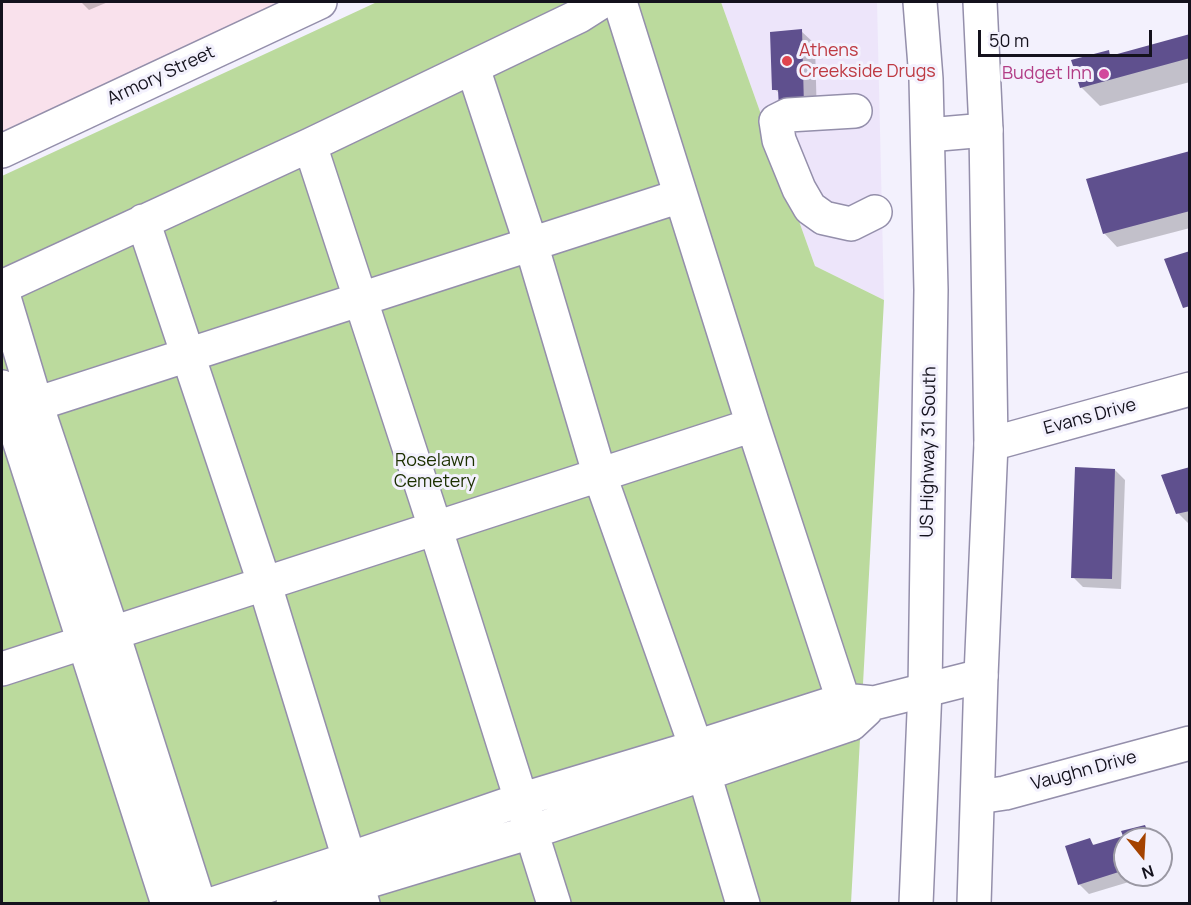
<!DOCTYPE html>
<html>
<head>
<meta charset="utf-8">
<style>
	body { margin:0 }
	#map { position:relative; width:1191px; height:905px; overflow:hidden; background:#f3f1fd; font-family:Manrope,sans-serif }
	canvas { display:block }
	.frame { position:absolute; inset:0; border:3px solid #14121d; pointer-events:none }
	.north { position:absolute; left:1113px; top:827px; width:60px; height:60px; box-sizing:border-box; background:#f3f1fd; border:2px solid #9a98a3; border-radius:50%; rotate:162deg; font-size:16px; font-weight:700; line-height:24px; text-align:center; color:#14121d }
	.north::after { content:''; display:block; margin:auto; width:21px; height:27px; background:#a54300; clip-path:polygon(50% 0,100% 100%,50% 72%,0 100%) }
	.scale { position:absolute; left:978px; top:30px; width:174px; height:27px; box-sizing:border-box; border:3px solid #14121d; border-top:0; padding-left:8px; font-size:18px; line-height:21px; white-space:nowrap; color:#14121d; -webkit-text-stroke:4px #f3f1fd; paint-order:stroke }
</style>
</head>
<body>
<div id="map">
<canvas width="1191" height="905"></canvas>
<div class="frame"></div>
<div class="north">N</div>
<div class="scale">50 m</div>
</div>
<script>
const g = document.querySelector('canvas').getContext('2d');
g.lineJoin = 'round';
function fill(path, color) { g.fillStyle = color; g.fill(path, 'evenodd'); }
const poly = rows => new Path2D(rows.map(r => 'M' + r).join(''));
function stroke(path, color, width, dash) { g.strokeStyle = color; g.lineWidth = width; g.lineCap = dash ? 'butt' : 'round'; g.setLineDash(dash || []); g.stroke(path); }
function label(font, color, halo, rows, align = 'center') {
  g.font = font + ' Manrope,sans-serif'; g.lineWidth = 6; g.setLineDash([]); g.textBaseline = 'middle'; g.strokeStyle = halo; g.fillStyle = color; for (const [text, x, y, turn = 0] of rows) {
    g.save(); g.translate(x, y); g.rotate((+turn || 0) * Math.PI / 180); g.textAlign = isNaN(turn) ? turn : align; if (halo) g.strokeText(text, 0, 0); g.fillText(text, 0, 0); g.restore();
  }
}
fill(poly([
	[721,2,877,2,884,300,815,266]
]), '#ede5fa');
fill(poly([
	[2,2,289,2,2,135]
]), '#f9e1ec');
fill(poly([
	[377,2,721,2,815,266,884,300,851,903,2,903,2,176]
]), '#bbda9d');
fill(poly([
	[81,2,108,2,89,10],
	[801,31,815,44,817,120,774,89],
	[1190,35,1190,82,1100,106,1081,87,1108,52,1113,57],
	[1190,153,1190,228,1117,247,1104,233],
	[1190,468,1190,523,1188,523,1178,513],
	[1115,470,1125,480,1121,589,1083,587,1073,577],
	[1145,826,1156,839,1125,839,1125,875,1152,875,1089,894,1079,884,1089,840,1095,846,1125,837],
	[1161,856,1165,871,1161,872]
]), '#0003');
fill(poly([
	[802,29,804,107,779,108,778,90,772,90,770,32],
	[1190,34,1190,58,1080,88,1071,60,1109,50,1110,56],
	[1190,151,1190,211,1103,234,1086,179],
	[1190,251,1190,306,1183,308,1164,259],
	[1075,467,1115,469,1112,579,1071,578],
	[1190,467,1190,511,1176,514,1161,475],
	[1145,825,1150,839,1125,839,1125,870,1078,885,1065,846,1090,838,1093,845,1123,836,1121,831]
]), '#5f508e');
const minor = poly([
	[620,2,753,425,851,724],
	[473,68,531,244,600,476,696,747,743,904],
	[855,111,788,115,776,121,779,140,799,189,810,208,824,218,851,224,875,212],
	[928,135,986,130],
	[310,145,435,527,554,904],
	[2,151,320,2],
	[143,221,264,582,363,904],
	[2,287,310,145,579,16,601,2],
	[2,291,36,404,113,634,199,904],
	[2,387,168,904],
	[2,415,680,196],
	[991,444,1190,389],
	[2,669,753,425],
	[978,797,1005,793,1190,743],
	[213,904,349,859,520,800,696,747,843,700,874,703,981,676],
	[293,904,531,832,704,774,851,724,866,710]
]);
const major = poly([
	[916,904,925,689,931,290,926,79,920,2],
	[974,904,981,676,991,444,986,130,980,2]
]);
stroke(minor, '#948fab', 36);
stroke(major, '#948fab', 36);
stroke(minor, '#fff', 33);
stroke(major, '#fff', 33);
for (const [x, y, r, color] of [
	[787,61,6,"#e0444e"],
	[1104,74,6,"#d1479c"]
]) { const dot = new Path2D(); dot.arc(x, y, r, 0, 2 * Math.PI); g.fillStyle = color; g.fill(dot); stroke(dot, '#f3f1fd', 2); }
label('18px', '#be3a42', '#f3f1fd', [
	["Athens",799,51],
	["Creekside Drugs",799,72]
], 'left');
label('18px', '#b23c85', '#f3f1fd', [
	["Budget Inn",1092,74]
], 'right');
label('18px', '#14121d', '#f3f1fd', [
	["Armory Street",161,76,-25],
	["Evans Drive",1090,417,-15],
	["US Highway 31 South",929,452,-89],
	["Vaughn Drive",1084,771,-15]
]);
label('18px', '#1c3000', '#f3f1fd', [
	["Roselawn",435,461],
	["Cemetery",435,482]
]);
</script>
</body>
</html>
